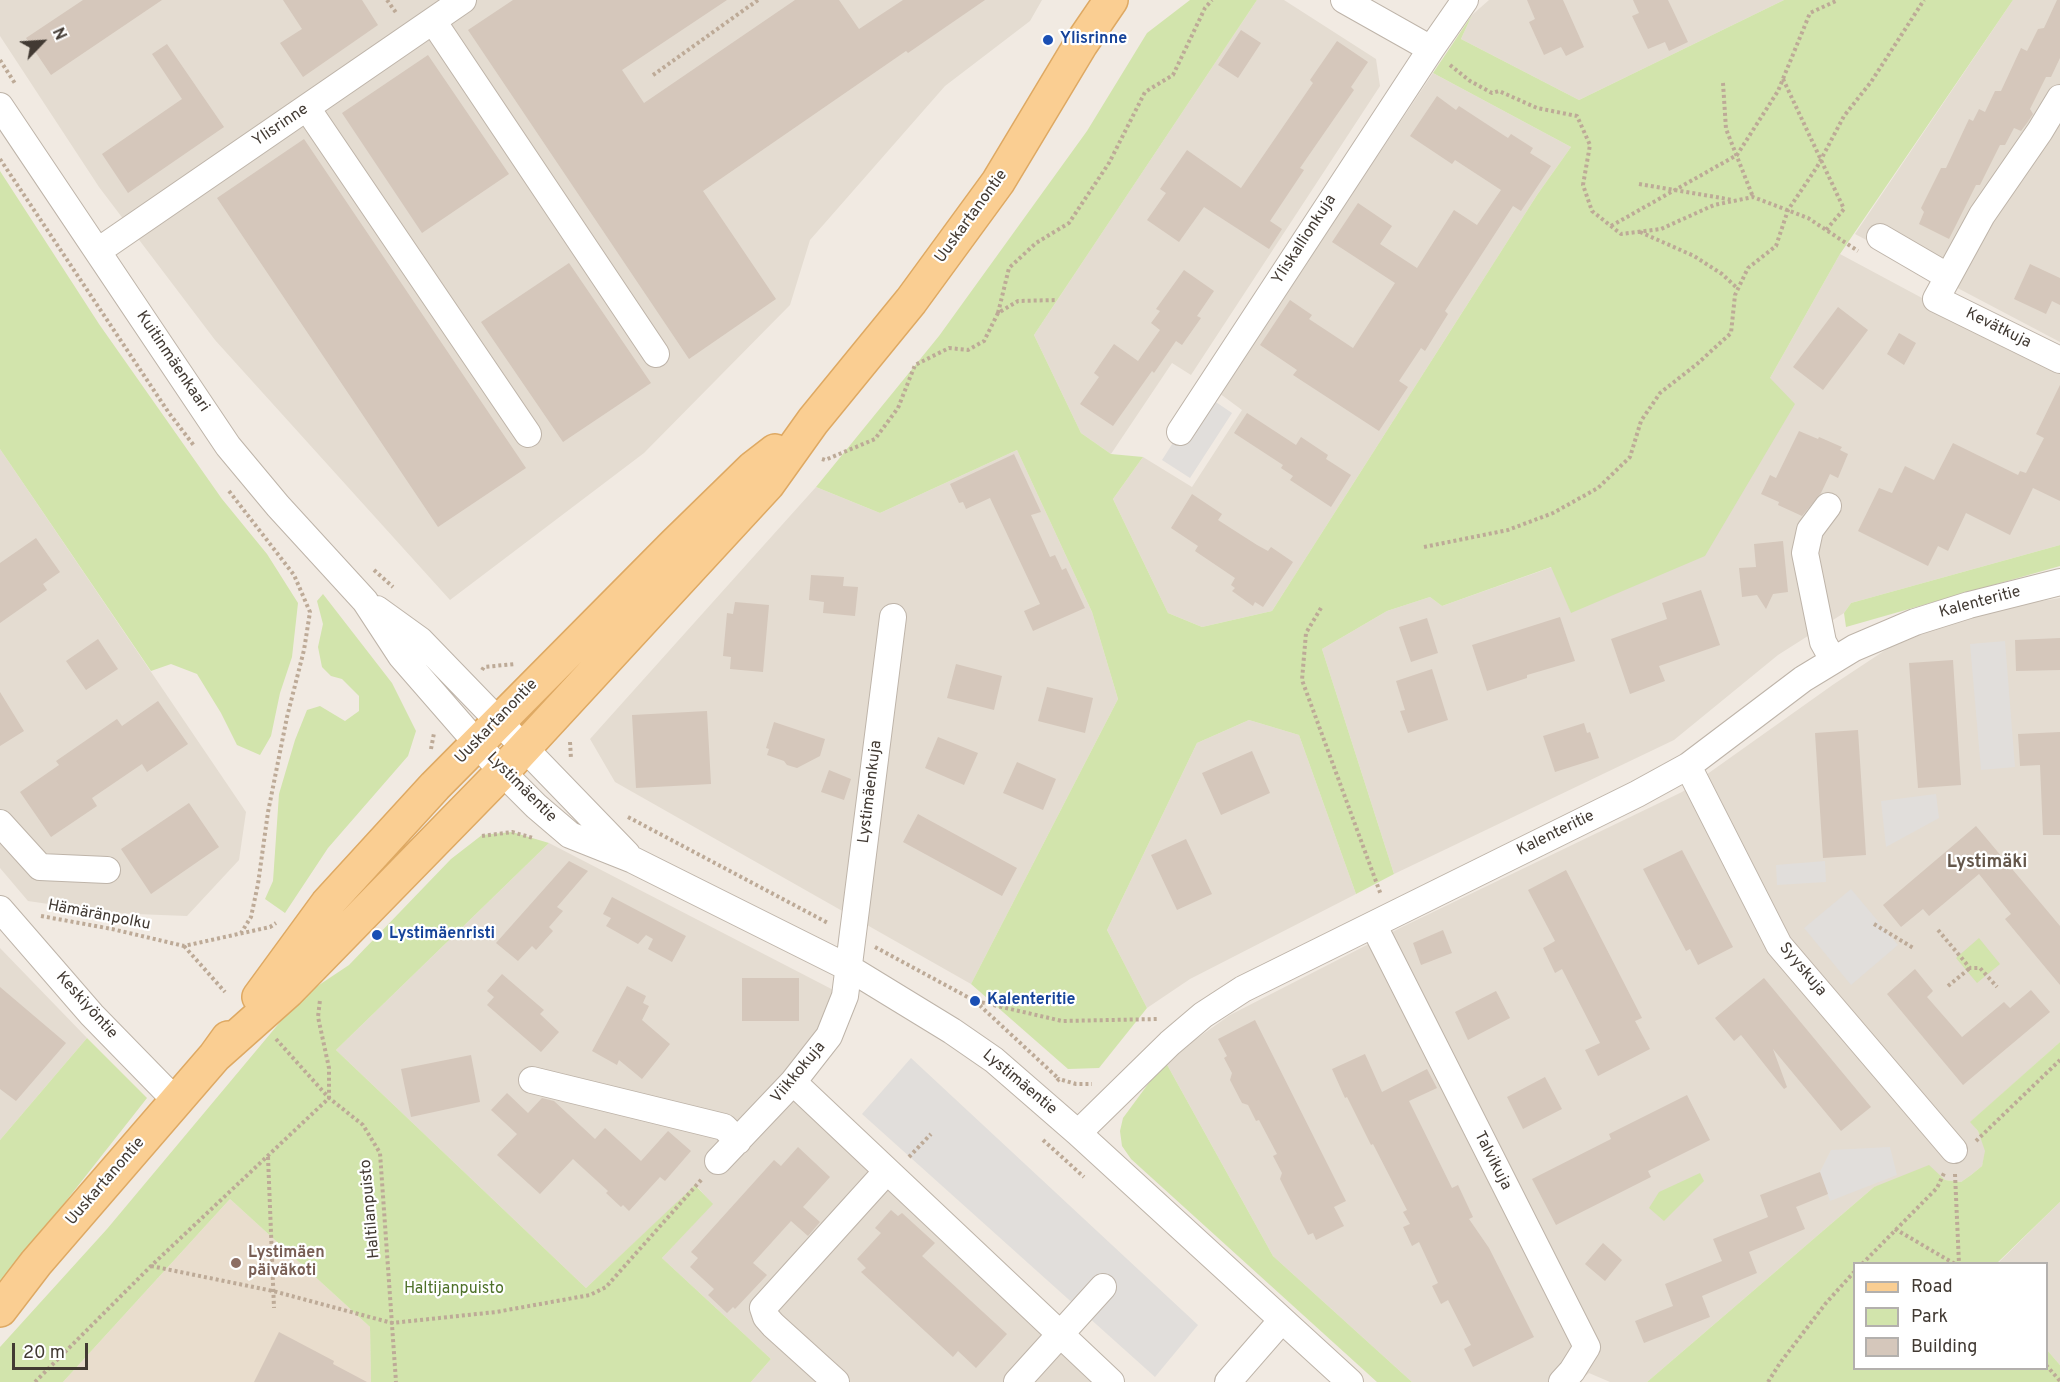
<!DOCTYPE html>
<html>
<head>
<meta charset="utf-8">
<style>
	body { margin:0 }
	#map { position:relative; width:2060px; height:1382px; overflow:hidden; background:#f1eae2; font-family:Overpass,sans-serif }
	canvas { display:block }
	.legend { position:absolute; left:1853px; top:1262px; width:195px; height:108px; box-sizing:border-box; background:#fff; border:2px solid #b3b0ad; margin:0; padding:8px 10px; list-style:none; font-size:18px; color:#423a33 }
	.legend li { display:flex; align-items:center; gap:12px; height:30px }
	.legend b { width:30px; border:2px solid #b3b0ad }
	.north { position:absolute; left:12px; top:12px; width:60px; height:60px; -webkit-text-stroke:4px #fff; paint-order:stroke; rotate:65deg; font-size:16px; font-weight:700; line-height:24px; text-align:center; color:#423a33 }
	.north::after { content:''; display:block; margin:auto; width:21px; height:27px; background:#423a33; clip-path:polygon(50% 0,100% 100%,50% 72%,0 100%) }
	.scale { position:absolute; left:12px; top:1343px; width:76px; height:27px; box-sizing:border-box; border:3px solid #423a33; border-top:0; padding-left:8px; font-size:18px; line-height:21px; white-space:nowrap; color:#423a33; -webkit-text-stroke:4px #fff; paint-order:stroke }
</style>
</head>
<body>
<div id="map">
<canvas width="2060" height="1382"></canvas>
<ul class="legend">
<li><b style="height:8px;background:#face92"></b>Road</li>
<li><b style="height:16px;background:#d2e4ac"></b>Park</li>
<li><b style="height:16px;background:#d5c7bb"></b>Building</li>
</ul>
<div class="north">N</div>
<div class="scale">20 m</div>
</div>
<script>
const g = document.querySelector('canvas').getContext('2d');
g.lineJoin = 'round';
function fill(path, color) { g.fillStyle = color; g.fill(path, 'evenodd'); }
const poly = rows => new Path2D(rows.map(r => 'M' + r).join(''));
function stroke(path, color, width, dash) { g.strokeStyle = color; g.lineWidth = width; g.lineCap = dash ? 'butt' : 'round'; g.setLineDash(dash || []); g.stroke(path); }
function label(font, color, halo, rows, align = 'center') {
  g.font = font + ' Overpass,sans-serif'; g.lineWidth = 4.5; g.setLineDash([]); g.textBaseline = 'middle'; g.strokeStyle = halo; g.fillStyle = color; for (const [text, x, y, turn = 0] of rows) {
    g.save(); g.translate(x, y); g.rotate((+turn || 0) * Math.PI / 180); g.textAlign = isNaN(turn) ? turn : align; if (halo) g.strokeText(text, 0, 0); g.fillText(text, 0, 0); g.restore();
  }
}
fill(poly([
	[0,0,1042,0,1030,21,945,86,810,240,790,305,644,453,450,600,215,340,99,187,0,36],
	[1257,0,1284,0,1376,59,1380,86,1191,375,1172,363,1111,454,1081,433,1034,335],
	[1489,0,1784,0,1579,100,1461,39,1472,15],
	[2013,0,2060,0,2060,342,1855,234],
	[1433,73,1571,147,1537,195,1272,611,1202,627,1168,613,1113,499,1143,457,1192,487,1242,410,1219,393],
	[1840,254,2060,372,2060,545,1851,603,1844,613,1778,655,1674,740,1394,874,1322,649,1387,611,1430,597,1442,606,1552,567,1571,612,1770,378],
	[0,449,246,812,239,860,187,916,110,913,28,901,0,868],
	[1017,450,1092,612,1118,699,971,984,615,782,590,739,816,487,880,513],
	[2060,598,2060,1042,1971,1122,1978,1131,1986,1151,1982,1166,1971,1175,1961,1182,1945,1180,1934,1172,1874,1187,1647,1382,1610,1382,1589,1373,1578,1382,1412,1382,1273,1256,1165,1061,1230,1015,1402,927,1682,792,1834,684,1890,647,1944,624,2010,606],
	[1249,720,1299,735,1356,894,1190,979,1147,1008,1107,930,1197,743],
	[549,843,845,996,793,1082,1106,1382,751,1382,771,1359,662,1258,712,1204,696,1185,586,1288,336,1050],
	[0,948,87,1038,0,1140],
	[2060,1202,2060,1365,2047,1350,2046,1264,1997,1264]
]), '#e4dcd1');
fill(poly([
	[230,1199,370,1327,371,1382,63,1382]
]), '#e9ddcd');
fill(poly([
	[1190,0,1257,0,1034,335,1081,433,1111,454,1143,457,1113,499,1168,613,1202,627,1272,611,1537,195,1571,147,1433,73,1472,15,1461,39,1579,100,1784,0,2013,0,1840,254,1770,378,1795,404,1705,556,1571,613,1551,567,1442,606,1430,597,1387,611,1322,649,1394,874,1356,894,1299,735,1249,720,1197,743,1107,930,1147,1008,1099,1068,1068,1069,971,984,1118,699,1092,612,1017,450,880,513,816,487,939,336,1087,131,1147,33],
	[0,171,99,324,222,499,267,554,298,603,292,657,280,693,271,736,260,755,237,745,221,713,197,674,171,664,151,671,0,449],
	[2060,545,2060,566,1846,627,1844,613,1851,603],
	[323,594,392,683,416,731,408,756,328,848,285,913,265,899,273,881,279,794,295,740,307,710,320,706,345,721,359,711,359,696,342,679,331,676,322,667,318,647,323,624,317,601],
	[512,832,549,843,336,1050,586,1288,695,1185,713,1204,662,1258,771,1359,751,1382,371,1382,370,1327,230,1199,63,1382,0,1382,0,1347,107,1229,301,997,349,965,451,859,482,835],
	[1979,938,2000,964,1977,983,1956,958],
	[87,1038,147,1098,0,1285,0,1140],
	[2060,1042,2060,1202,1997,1263,1854,1264,1854,1368,2046,1368,2047,1350,2060,1365,2060,1382,1647,1382,1874,1187,1929,1165,1945,1180,1961,1182,1971,1175,1982,1166,1985,1151,1978,1131,1970,1122],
	[1165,1061,1273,1256,1412,1382,1377,1382,1131,1159,1122,1146,1120,1131,1123,1118],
	[1700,1173,1704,1181,1664,1221,1649,1208,1659,1192]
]), '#d2e4ac');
fill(poly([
	[1204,394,1232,413,1190,478,1162,460],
	[2005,641,2015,767,1981,770,1970,644],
	[1936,794,1939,818,1886,847,1881,801],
	[1825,861,1826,882,1777,885,1776,865],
	[1851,889,1898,945,1851,985,1804,928],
	[911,1058,1198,1325,1155,1377,862,1114],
	[1890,1147,1897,1175,1830,1201,1820,1172,1831,1150]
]), '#e1dedb');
fill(poly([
	[83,0,162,0,51,75,26,38],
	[283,0,362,0,378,25,303,77,280,43,302,29],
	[513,0,727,0,622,70,644,103,795,0,839,0,859,29,903,0,985,0,908,53,906,51,703,191,776,299,689,359,468,30],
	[1527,0,1563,0,1584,47,1566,56,1561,47,1544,55,1529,22,1535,19],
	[1633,0,1668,0,1688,42,1669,51,1665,42,1648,49,1632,16,1639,13],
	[2057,0,2060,0,2060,58,2051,77,2046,77,2030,109,2033,114,2027,123,2021,131,2014,128,2005,145,2000,145,1980,185,1976,185,1949,239,1919,224,1924,212,1921,208,1941,168,1946,168,1969,119,1973,121,1979,109,1985,112,1995,91,2001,91,2021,48,2027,51,2038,29,2044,28],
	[1241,30,1261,43,1238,78,1218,65],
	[1337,41,1368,62,1351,87,1354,90,1300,168,1304,170,1270,221,1282,229,1269,249,1204,207,1179,242,1147,220,1166,193,1160,189,1187,150,1241,188,1313,83,1310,80],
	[167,44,224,127,128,193,102,154,182,99,152,54],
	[428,55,509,174,422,233,342,113],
	[1437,96,1456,110,1459,106,1508,138,1511,134,1533,148,1530,153,1551,166,1521,211,1513,206,1445,311,1448,314,1425,351,1421,348,1399,381,1408,387,1379,431,1293,375,1297,370,1260,345,1290,300,1312,315,1309,319,1353,348,1395,283,1332,242,1358,203,1392,226,1380,244,1417,268,1454,210,1477,225,1501,190,1455,160,1452,164,1410,136],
	[304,139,526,468,438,527,217,198],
	[569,263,651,383,563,442,481,322],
	[2030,264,2060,278,2060,305,2052,301,2046,314,2014,299],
	[1184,270,1214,291,1197,316,1201,318,1182,345,1176,341,1154,373,1152,371,1113,426,1080,404,1099,377,1094,373,1114,344,1138,361,1160,330,1151,323,1160,311,1156,309],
	[1838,307,1868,330,1823,390,1793,367],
	[1899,333,1916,343,1904,365,1887,354],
	[2060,385,2060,501,2033,488,2010,535,1966,513,1948,551,1938,546,1928,566,1858,531,1879,488,1892,493,1905,466,1934,480,1953,443,2018,475,2020,471,2026,473,2044,438,2036,434],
	[1247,413,1296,445,1301,437,1328,455,1326,459,1351,475,1331,507,1290,480,1293,476,1281,468,1283,465,1234,433],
	[1799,431,1818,439,1819,437,1842,447,1840,450,1848,454,1838,478,1830,474,1821,493,1802,516,1778,505,1779,502,1761,494,1770,475,1776,478],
	[1014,454,1041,512,1031,515,1050,557,1055,555,1062,570,1066,568,1085,608,1033,631,1024,611,1040,604,990,498,966,509,963,502,959,503,950,484],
	[1192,494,1222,514,1218,520,1257,545,1268,551,1271,547,1293,562,1263,607,1255,602,1253,606,1232,591,1235,588,1231,585,1235,578,1195,551,1198,546,1171,528],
	[36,538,60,572,43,584,47,590,0,623,0,563],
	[1783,541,1788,592,1773,594,1766,609,1757,595,1742,597,1739,568,1756,567,1754,544],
	[811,575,844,577,843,586,858,587,855,616,823,613,824,602,809,600],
	[1701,590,1720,645,1659,666,1665,681,1630,694,1611,639,1667,619,1662,603],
	[735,602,769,605,763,672,730,669,731,657,723,656,727,613,733,614],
	[1560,617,1575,661,1527,675,1527,678,1487,691,1472,645],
	[1427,618,1438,653,1411,662,1399,627],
	[2060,638,2060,670,2016,671,2015,640],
	[98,639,118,669,86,690,66,661],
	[1953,660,1961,785,1918,788,1909,663],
	[956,664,1002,676,994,710,947,698],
	[1432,669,1448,720,1408,733,1400,711,1405,710,1396,681],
	[1047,687,1093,698,1085,733,1038,721],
	[0,692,24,731,0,746],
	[158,701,188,744,147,772,142,764,92,798,97,806,51,837,20,792,59,765,56,761,117,719,122,726],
	[707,711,711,784,636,788,632,715],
	[774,722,825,739,820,756,797,768,787,765,784,761,767,755,769,749,766,748],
	[1584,723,1587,733,1590,732,1599,758,1555,772,1543,736],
	[1858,730,1866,855,1823,858,1815,733],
	[2060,732,2060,835,2043,835,2040,765,2020,766,2018,734],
	[938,737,978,753,964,785,925,768],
	[1252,751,1270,793,1221,815,1202,773],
	[1017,762,1056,779,1043,810,1003,793],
	[829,770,851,779,844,800,821,792],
	[189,803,219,847,151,894,121,849],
	[918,814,1017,868,1002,896,903,842],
	[1976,826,2060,926,2060,985,2005,919,2011,914,1979,874,1929,916,1923,909,1901,927,1883,905],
	[1186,839,1212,894,1177,910,1151,855],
	[1682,850,1733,947,1698,965,1690,949,1686,951,1643,869],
	[569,861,588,871,557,907,563,911,549,927,553,931,536,950,532,946,518,961,496,943],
	[1566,870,1642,1018,1635,1021,1650,1049,1598,1076,1585,1050,1600,1043,1562,969,1555,973,1543,948,1555,941,1528,890],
	[612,897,686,936,672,962,648,949,653,939,646,935,638,944,606,926,611,918,603,914],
	[1443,930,1452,953,1421,965,1413,943],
	[1915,969,1933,991,1927,997,1962,1037,2004,1002,2010,1008,2031,990,2050,1012,1963,1085,1887,994],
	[502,974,544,1010,540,1014,559,1032,541,1052,487,1005,494,997,487,991],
	[742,978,799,978,799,1021,742,1021],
	[1764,978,1871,1107,1841,1131,1773,1049,1787,1087,1784,1089,1741,1035,1734,1041,1715,1018],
	[627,986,646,996,643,1003,649,1006,642,1020,670,1044,642,1079,619,1060,617,1065,592,1051],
	[0,987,66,1043,16,1101,0,1089],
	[1496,991,1510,1018,1468,1040,1455,1012],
	[1255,1020,1346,1201,1334,1207,1344,1226,1316,1240,1313,1233,1308,1235,1280,1179,1282,1173,1273,1156,1277,1154,1259,1120,1256,1121,1248,1105,1242,1103,1230,1080,1232,1073,1224,1058,1227,1056,1218,1039],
	[1365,1054,1382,1092,1427,1069,1437,1088,1409,1101,1452,1188,1458,1185,1473,1217,1469,1219,1489,1248,1534,1337,1473,1367,1464,1349,1471,1345,1448,1300,1441,1304,1432,1286,1438,1283,1419,1242,1412,1246,1403,1227,1410,1224,1403,1212,1407,1210,1373,1144,1371,1145,1347,1097,1345,1098,1332,1069],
	[471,1055,480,1102,411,1117,401,1069],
	[1545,1077,1562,1109,1523,1129,1507,1097],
	[507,1093,528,1113,542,1098,554,1101,595,1139,605,1128,641,1161,668,1131,691,1151,665,1181,660,1177,629,1211,623,1205,621,1207,606,1193,608,1191,573,1159,540,1194,497,1155,517,1134,491,1110],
	[1687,1095,1710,1140,1648,1171,1651,1177,1556,1225,1532,1179,1611,1139,1609,1134],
	[798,1147,830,1177,803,1207,820,1222,808,1236,791,1221,753,1263,767,1275,735,1309,733,1307,727,1313,708,1295,714,1289,690,1267,698,1258,691,1252,774,1160,781,1166],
	[1820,1172,1828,1194,1796,1207,1805,1229,1749,1252,1757,1273,1702,1296,1710,1317,1644,1343,1635,1321,1673,1306,1665,1284,1722,1261,1713,1239,1768,1217,1760,1195],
	[891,1210,898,1216,902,1213,935,1243,922,1256,1007,1334,976,1368,958,1351,953,1357,861,1272,866,1268,857,1259,881,1233,875,1228],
	[1603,1243,1622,1260,1605,1281,1585,1264],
	[279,1332,334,1361,333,1364,367,1382,254,1382]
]), '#d5c7bb');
const minor = poly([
	[1344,0,1431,49,1465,0],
	[433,21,656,354],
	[2060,98,2040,131,1982,215,1936,299,2060,360],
	[0,106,228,446,278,506,365,601,401,656,502,772,536,806,570,835,633,860,849,968,952,1031,994,1060,1078,1133,1350,1382],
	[307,108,528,434],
	[1880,237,1947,276],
	[98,251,463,0],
	[1180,432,1431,49],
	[1828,506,1810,530,1805,553,1823,642,1833,660],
	[377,609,420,640,627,854],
	[1688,766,1779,945,1954,1150],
	[0,823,40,867,107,870],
	[0,909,92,1015,175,1100],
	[1379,936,1587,1347,1572,1371,1562,1382],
	[532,1080,724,1127,738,1141],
	[793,1082,1111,1382],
	[1078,1133,1170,1043,1203,1015,1243,989,1637,794,1688,766,1803,679,1854,648,1915,622,1969,605,2060,582],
	[718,1161,793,1082,829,1036,845,996,893,617],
	[836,1382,773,1325,766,1317,763,1308,887,1171],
	[1017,1382,1103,1287],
	[1228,1382,1282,1320]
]);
const major = poly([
	[259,997,327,904,435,786,674,545,753,468,775,451],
	[215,1056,288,991,502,772,768,484,813,421,911,301,998,182,1081,44,1111,0],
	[0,1310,36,1263,215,1056,228,1038]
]);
stroke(minor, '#beb4a9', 28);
stroke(major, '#dea963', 36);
stroke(poly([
	[387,0,397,14],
	[0,60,16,85],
	[1450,65,1470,81,1492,93,1499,91,1537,108,1577,116,1590,145,1583,185,1592,211,1621,234,1661,229,1714,205,1753,197,1808,218,1858,251],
	[653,75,758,0],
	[1783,79,1844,209,1826,230],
	[1723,83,1726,129,1753,197],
	[0,159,169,413,195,447],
	[1639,184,1733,200],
	[1611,226,1737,155,1778,91,1810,13,1838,0],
	[1640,232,1694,256,1722,274,1737,288],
	[998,313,1009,268,1036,243,1069,223,1109,163,1145,92,1173,75,1205,8,1212,0],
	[822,459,825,460,875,439,898,408,915,365,949,348,968,350,984,341,998,313,1018,301,1057,300],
	[229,491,294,575,310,612,304,650,287,717,268,812,258,884,251,917,241,933],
	[1424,547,1508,530,1553,513,1598,488,1630,457,1641,421,1660,393,1697,364,1731,333,1735,295,1748,268,1776,246,1788,210,1817,167,1844,116,1871,82,1924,0],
	[374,570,393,587],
	[1321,608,1306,633,1302,680,1381,895],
	[482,670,484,667,515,664],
	[570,742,571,759],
	[431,749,434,733],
	[628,817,828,923],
	[482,836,512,832,533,838],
	[41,916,112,929,184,946,270,927,276,923],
	[1874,924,1915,949],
	[1938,930,1970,968,1980,968,1997,987],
	[184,946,225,992],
	[875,947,975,1001,1059,1079],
	[1948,986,1970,968],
	[976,1001,1062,1021,1158,1019],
	[276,1039,329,1098,363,1125,380,1153,396,1382],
	[1057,1081,1059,1079,1076,1084,1092,1084],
	[1043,1140,1084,1177],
	[1976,1141,2060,1060],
	[268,1157,274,1308],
	[909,1157,931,1134],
	[1955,1174,1959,1264],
	[1895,1229,1955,1264],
	[1862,1264,1937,1188,1945,1171],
	[151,1266,273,1291,392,1323,496,1312,590,1295,606,1287,702,1179],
	[2046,1365,2060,1381],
	[35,1382,151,1266,329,1098,329,1068,318,1017,320,1000],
	[1768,1382,1780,1363,1826,1303,1854,1272]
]), '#bdaa97', 4, [3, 3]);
stroke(minor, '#fff', 26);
stroke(major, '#face92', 33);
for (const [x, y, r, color] of [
	[1048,40,6,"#1a4fb4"],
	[377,935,6,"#1a4fb4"],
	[975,1001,6,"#1a4fb4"],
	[236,1263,6,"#8d6e63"]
]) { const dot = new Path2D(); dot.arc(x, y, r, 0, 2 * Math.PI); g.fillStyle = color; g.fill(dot); stroke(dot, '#fff', 2); }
label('bold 16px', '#164399', '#fff', [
	["Ylisrinne",1060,40],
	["Lystimäenristi",389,935],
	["Kalenteritie",987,1001]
], 'left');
label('16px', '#423a33', '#fff', [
	["Ylisrinne",281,126,-34],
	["Uuskartanontie",972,217,-54],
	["Yliskallionkuja",1305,240,-57],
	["Kevätkuja",1998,329,26],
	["Kuitinmäenkaari",172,362,56],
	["Kalenteritie",1980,603,-15],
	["Uuskartanontie",497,722,-46],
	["Lystimäentie",521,788,45],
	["Lystimäenkuja",871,792,-83],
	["Kalenteritie",1556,834,-26],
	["Hämäränpolku",99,916,11],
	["Syyskuja",1802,970,50],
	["Keskiyöntie",86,1006,48],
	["Viikkokuja",799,1073,-50],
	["Lystimäentie",1019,1083,40],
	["Talvikuja",1492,1161,63],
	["Uuskartanontie",106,1182,-49],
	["Haltilanpuisto",371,1209,-95]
]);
label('bold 16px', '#785e54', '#fff', [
	["Lystimäen",248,1254],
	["päiväkoti",248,1272]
], 'left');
label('16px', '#4e7129', '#fff', [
	["Haltijanpuisto",454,1290]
]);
label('bold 18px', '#64574b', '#fff', [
	["Lystimäki",1987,863]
]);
</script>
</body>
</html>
